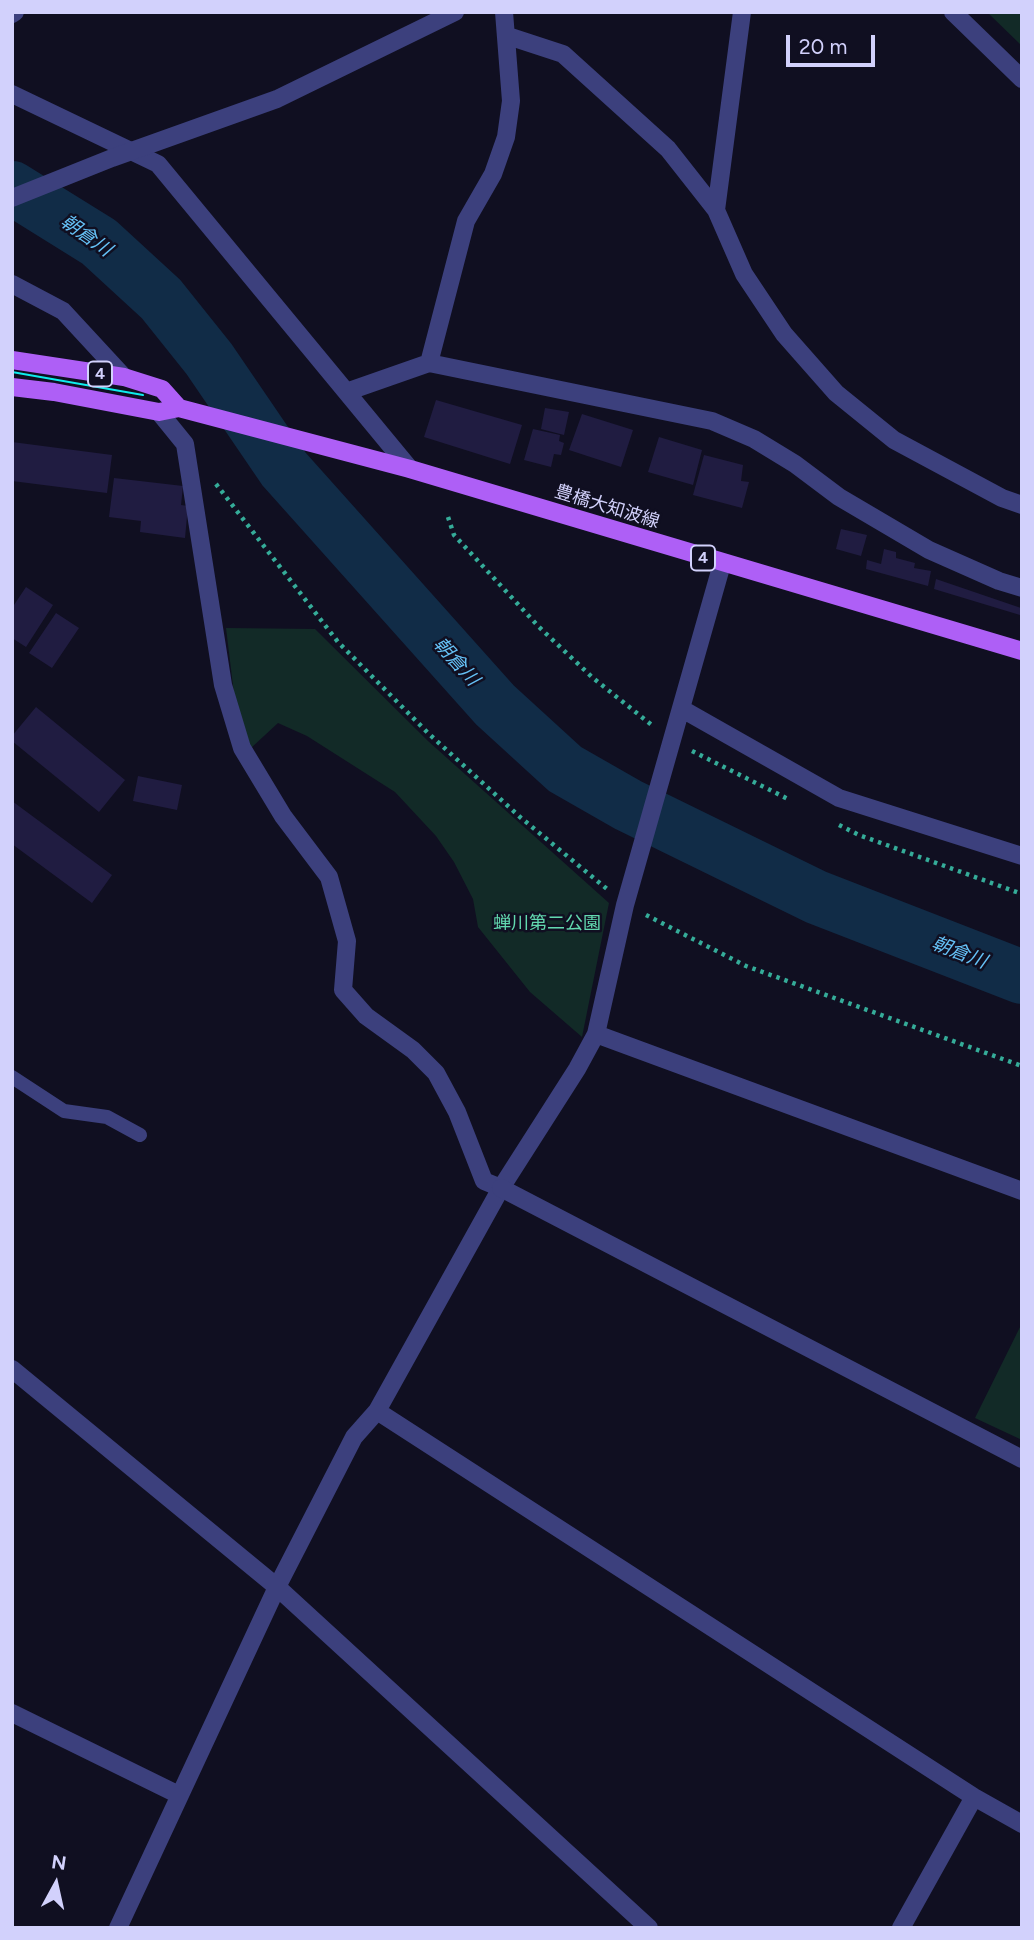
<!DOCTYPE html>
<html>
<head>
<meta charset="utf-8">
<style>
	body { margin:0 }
	#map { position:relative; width:1034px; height:1940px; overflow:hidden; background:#100f21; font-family:Figtree,sans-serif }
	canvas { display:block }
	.frame { position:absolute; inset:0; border:14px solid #d2d1fc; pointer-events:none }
	.north { position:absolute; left:21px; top:1849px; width:70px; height:70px; -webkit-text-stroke:5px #100f21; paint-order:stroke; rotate:8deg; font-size:19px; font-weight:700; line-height:28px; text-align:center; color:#d2d1fc }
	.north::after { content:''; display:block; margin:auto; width:24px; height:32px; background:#d2d1fc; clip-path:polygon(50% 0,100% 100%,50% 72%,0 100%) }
	.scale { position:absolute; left:786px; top:35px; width:89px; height:32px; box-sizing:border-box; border:4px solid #d2d1fc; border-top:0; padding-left:9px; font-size:21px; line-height:24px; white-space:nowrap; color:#d2d1fc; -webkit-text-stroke:5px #100f21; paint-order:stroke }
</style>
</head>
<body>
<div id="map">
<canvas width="1034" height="1940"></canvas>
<div class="frame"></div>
<div class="north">N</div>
<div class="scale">20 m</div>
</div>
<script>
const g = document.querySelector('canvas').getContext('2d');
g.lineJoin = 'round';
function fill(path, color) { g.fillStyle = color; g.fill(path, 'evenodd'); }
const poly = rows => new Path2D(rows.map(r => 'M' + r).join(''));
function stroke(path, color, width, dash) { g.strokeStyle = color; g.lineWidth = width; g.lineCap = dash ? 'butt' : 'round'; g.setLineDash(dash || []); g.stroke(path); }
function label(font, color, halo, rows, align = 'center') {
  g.font = font + ' Figtree,"Noto Sans JP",sans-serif'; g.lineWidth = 5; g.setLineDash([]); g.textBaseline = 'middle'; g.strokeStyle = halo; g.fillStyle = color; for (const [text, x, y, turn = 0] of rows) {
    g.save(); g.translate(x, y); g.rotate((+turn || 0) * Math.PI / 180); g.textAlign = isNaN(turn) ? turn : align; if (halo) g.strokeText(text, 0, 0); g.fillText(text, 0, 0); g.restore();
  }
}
fill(poly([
	[987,12,1022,12,1022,46],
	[226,628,315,629,428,741,609,903,582,1037,530,992,478,927,473,899,454,862,436,836,395,792,307,736,278,723,251,748,235,702],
	[1022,1323,1022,1440,975,1418]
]), '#122a27');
stroke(poly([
	[12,188,99,242,161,299,209,359,284,469,495,705,565,769,628,805,816,897,1022,977]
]), '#112c47', 54);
fill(poly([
	[436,400,522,425,510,464,424,437],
	[545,408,569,412,564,435,541,429],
	[582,414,633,430,621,467,569,450],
	[533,429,560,435,559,441,564,443,561,455,554,454,551,467,524,460],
	[659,437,702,450,693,485,648,472],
	[12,442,112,455,107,493,12,481],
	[704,455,743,465,741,481,749,482,742,508,693,495],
	[114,478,183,486,181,505,188,506,185,538,140,532,141,521,109,517],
	[841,529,867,535,861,556,836,549],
	[884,549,896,552,896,558,915,563,914,568,931,571,928,586,866,569,867,560,881,564],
	[936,579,1021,608,1020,615,934,589],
	[26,587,53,605,26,647,12,638,12,608],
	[56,613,79,628,52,668,29,653],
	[36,707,125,780,99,812,12,741,12,736],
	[138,776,182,785,177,810,133,801],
	[12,801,112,875,92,903,12,844]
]), '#201c41');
stroke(poly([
	[216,484,338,642,428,733,520,817,607,889],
	[448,517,454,535,539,627,593,678,653,726],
	[692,751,788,799],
	[839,825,859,835,1022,894],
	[646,915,746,966,1022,1066]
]), '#35ac99', 4.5, [3.5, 5]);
stroke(poly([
	[12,1077,64,1111,107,1117,140,1135]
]), '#3c407d', 14);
stroke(poly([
	[953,12,1022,79],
	[12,14,15,12],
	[508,36,563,54,668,149,716,210,744,274,784,334,836,393,894,440,1002,498,1022,505],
	[12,94,158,164,410,469],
	[716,210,742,12],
	[12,284,63,311,124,377],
	[429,363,466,221,493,174,506,137,511,101,504,12],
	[349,391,429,363,712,421,754,439,795,464,839,497,929,550,999,581,1022,588],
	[159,412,185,444,223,685,242,748,283,816,329,877,347,941,343,990,366,1016,413,1050,436,1073,457,1112,484,1181,501,1188],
	[682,709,839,798,1022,856],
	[596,1034,1022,1191],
	[12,1369,277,1587,649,1928],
	[377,1411,974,1797,1022,1824],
	[12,1713,179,1795],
	[118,1928,277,1587,354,1437,377,1411,501,1188,577,1069,596,1034,625,905,722,564],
	[901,1928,974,1797]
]), '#3c407d', 18);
stroke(poly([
	[12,198,112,158,277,99,455,12],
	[501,1188,1022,1459]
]), '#3c407d', 18);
stroke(poly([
	[12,360,124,377,162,389,179,408],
	[12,387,54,392,159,412,179,408,410,469,1022,651]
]), '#ae5ff6', 18);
stroke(poly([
	[12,372,143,395]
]), '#0eecec', 2);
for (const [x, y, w] of [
	[100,374,24],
	[703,558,24]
]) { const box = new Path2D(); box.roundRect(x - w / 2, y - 12.5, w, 25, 5); g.fillStyle = '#100f21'; g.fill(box); stroke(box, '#d2d1fc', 2); }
label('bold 16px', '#d2d1fc', null, [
	["4",100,374],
	["4",703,558]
]);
label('18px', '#d2d1fc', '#100f21', [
	["豊橋大知波線",607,507,17]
]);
label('18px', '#62d8af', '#100f21', [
	["蝉川第二公園",547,924]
]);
label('italic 19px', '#65c1f6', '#100f21', [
	["朝倉川",86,236,35],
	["朝倉川",456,662,48],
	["朝倉川",959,953,21]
]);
</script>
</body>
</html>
